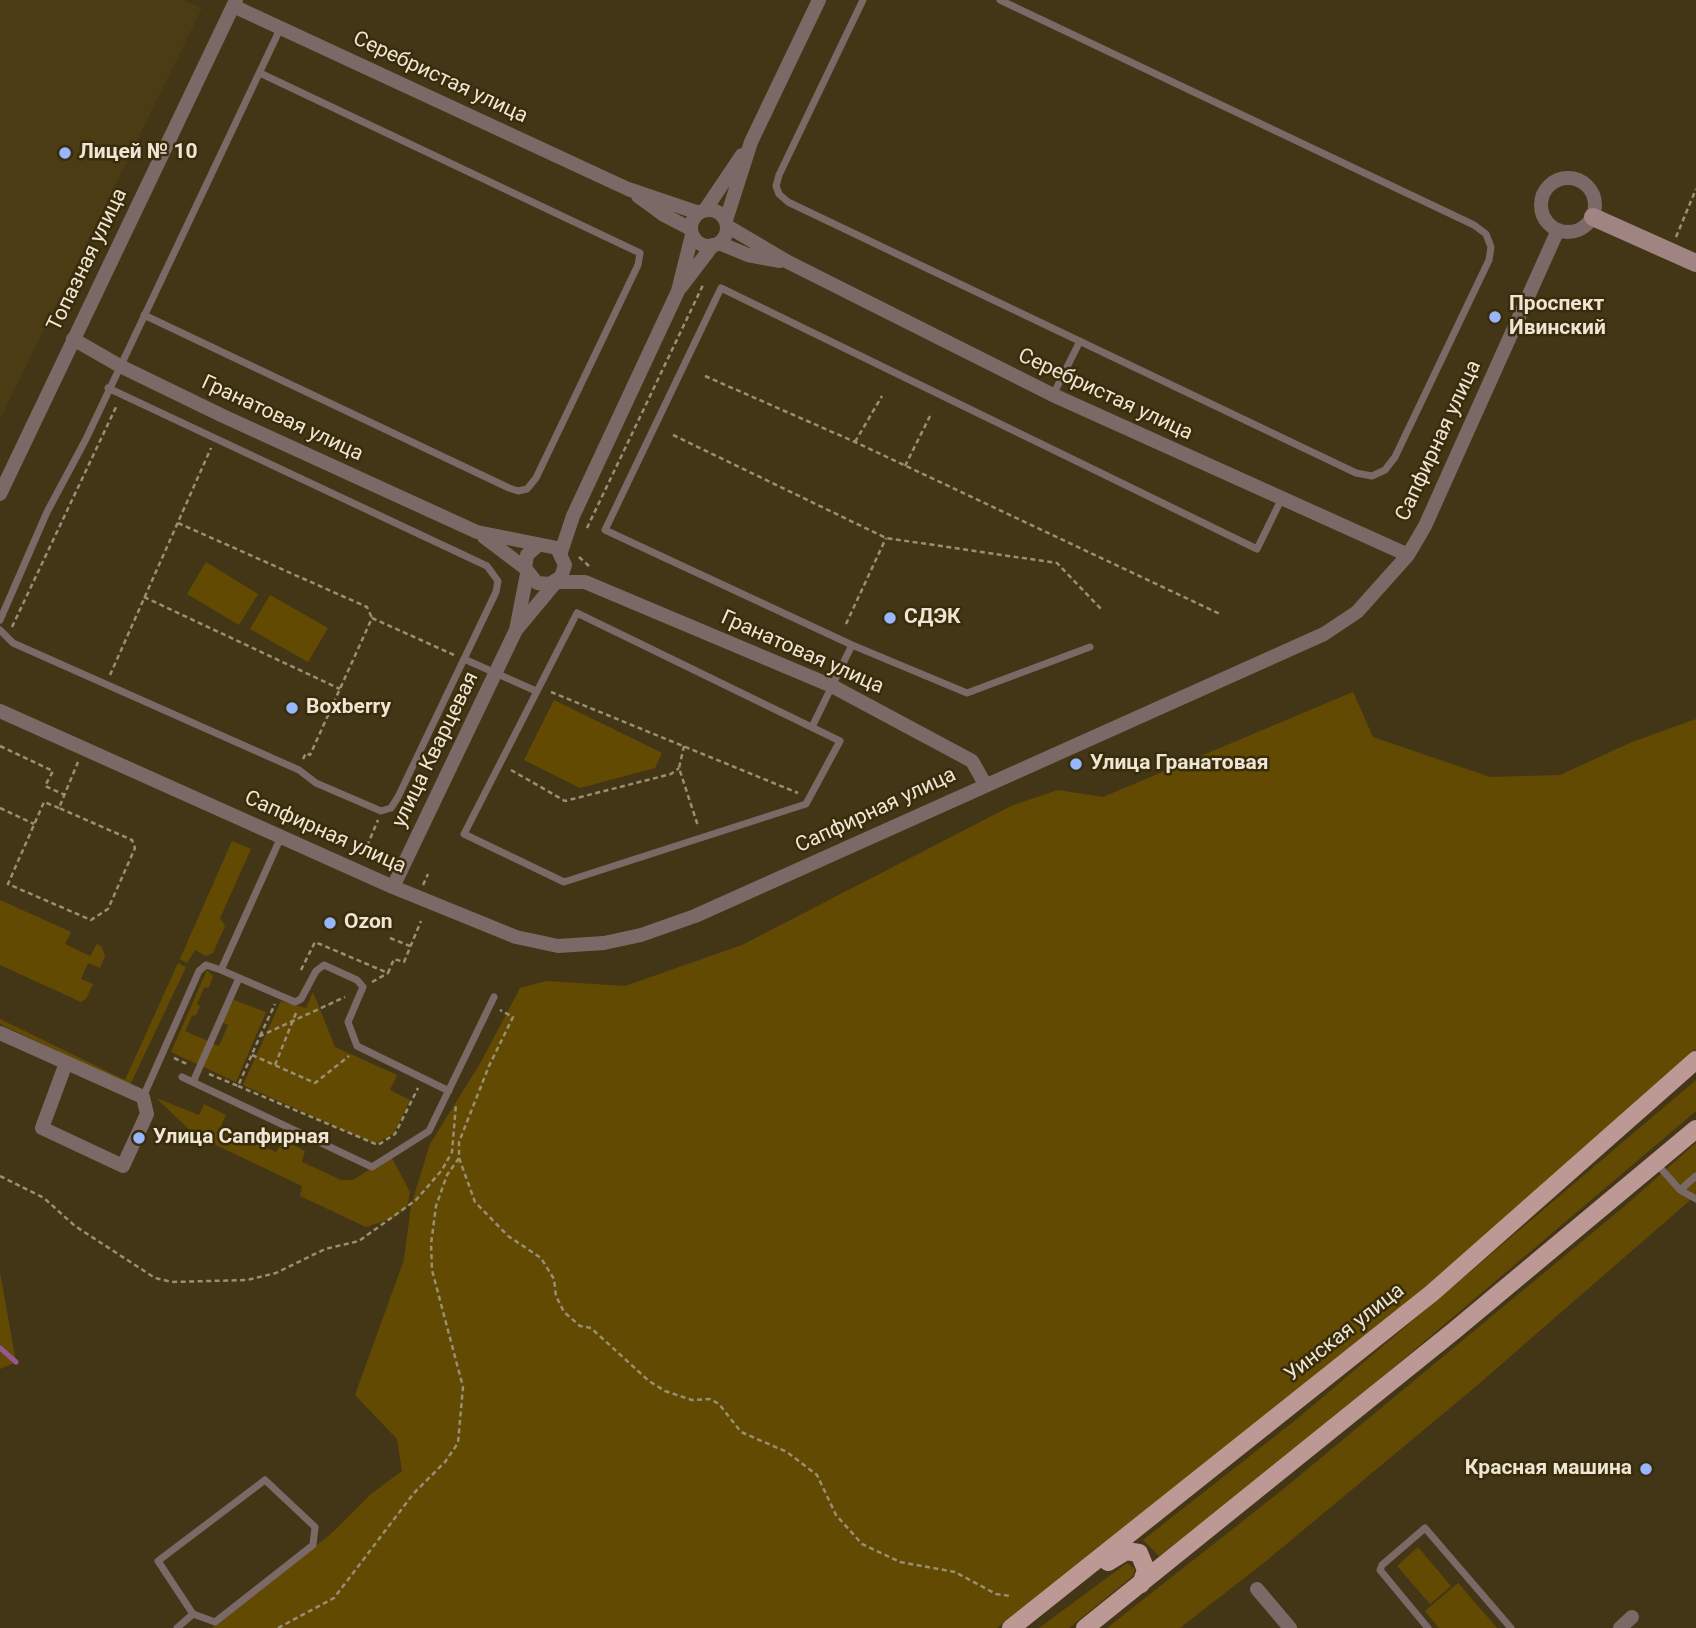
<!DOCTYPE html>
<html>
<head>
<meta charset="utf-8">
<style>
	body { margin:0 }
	canvas { display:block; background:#433616 }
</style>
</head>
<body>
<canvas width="1696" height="1628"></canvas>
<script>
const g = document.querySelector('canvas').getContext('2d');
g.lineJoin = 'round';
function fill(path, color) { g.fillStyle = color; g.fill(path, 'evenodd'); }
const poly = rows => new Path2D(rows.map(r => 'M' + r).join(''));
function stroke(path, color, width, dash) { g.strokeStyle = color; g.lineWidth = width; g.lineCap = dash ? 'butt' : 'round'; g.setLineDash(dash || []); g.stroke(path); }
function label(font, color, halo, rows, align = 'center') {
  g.font = font + ' Roboto,sans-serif'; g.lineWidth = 5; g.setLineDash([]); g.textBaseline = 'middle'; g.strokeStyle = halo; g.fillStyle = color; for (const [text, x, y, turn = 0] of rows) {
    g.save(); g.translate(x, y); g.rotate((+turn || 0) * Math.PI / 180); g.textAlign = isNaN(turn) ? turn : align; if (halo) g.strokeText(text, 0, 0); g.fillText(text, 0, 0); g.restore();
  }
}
fill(poly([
	[0,0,183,0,202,8,0,419]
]), '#4c3c14');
fill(poly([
	[206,562,258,594,239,625,187,594],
	[270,595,328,628,308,662,250,629],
	[1353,692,1373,737,1490,777,1560,775,1632,742,1696,719,1696,1049,1419,1294,997,1628,212,1628,332,1533,371,1494,402,1471,397,1439,355,1395,404,1260,411,1206,430,1144,481,1062,520,988,546,981,625,986,742,945,1011,806,1058,790,1103,797],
	[554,700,662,753,655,768,580,788,524,760],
	[232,841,251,849,220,918,225,926,213,953,206,956,195,950,187,963,180,959],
	[0,900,71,932,65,944,90,956,97,944,102,947,105,956,100,968,88,963,81,979,93,984,86,999,81,1002,0,965],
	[178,963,186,967,130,1085,0,1024,0,1019,125,1080],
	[207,970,213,976,209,987,204,988,197,1004,200,1006,196,1015,192,1016,185,1031,219,1046,228,1025,221,1022,234,1000,266,1012,236,1082,171,1052],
	[313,992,335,1047,397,1075,390,1090,410,1100,394,1133,375,1144,243,1085,281,1001,306,1008],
	[1696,1080,1696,1111,1307,1441,1159,1556,1143,1540,1297,1419],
	[156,1098,199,1115,204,1104,226,1115,221,1126,276,1152,284,1140,305,1151,302,1162,341,1180,353,1180,391,1156,410,1192,407,1208,393,1218,366,1227,300,1196,302,1186,195,1135],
	[1696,1143,1696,1195,1474,1388,1266,1561,1180,1628,1107,1628,1281,1491,1626,1205],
	[0,1272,16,1362,0,1369],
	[1418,1547,1451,1586,1430,1604,1397,1566],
	[1127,1563,1135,1569,1133,1576,1069,1628,1039,1628],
	[1458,1583,1497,1628,1439,1628,1425,1611]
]), '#634a02');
stroke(poly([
	[0,1348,16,1362]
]), '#945794', 5);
stroke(poly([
	[1676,237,1696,189],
	[705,376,855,442,1220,614],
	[673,435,886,538,1057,563,1102,610],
	[855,442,882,396],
	[905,466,930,416],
	[178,523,367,607,372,618],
	[587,528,703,285],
	[579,557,589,566],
	[144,597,340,689],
	[846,624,886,538],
	[12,627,117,405],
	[110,675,211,448],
	[551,692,798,793],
	[0,746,53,771,45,786,65,795],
	[684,746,679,768,698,826],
	[303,759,306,753,310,755,372,618,454,655],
	[511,770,565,801,671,774,679,768],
	[0,808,34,824],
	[59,808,44,802,8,884,91,920,108,909,135,848,132,840,59,808,78,762],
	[367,846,378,820],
	[423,885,428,874],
	[390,938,410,946],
	[301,970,315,942,388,973,394,959,404,962,421,921],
	[372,982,388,973],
	[260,1036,275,1004],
	[252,1055,315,1083,349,1056],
	[174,1058,187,1064],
	[275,1065,296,1013],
	[209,1074,238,1086,260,1036,345,997],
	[238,1086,378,1145,395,1134,418,1088],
	[459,1158,475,1202,508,1236,541,1258,554,1279,556,1296,564,1312,580,1326,591,1328,649,1381,665,1391,692,1400,710,1399,719,1404,741,1432,787,1452,817,1475,836,1515,862,1544,900,1562,955,1572,996,1594,1010,1596],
	[0,1176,44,1198,75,1226,155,1278,172,1282,247,1280,276,1273,325,1249,359,1241,416,1200,442,1170,452,1152,456,1104],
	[278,1628,334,1598,414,1493,445,1462,458,1443,463,1387,432,1270,431,1244,436,1206,447,1175,459,1158,459,1142,489,1066,513,1017,500,1010]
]), '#998e76', 2.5, [5, 3.5]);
stroke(poly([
	[863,0,779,175,776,186,779,194,788,202,1356,473,1372,476,1385,470,1395,457,1489,260,1491,247,1486,234,1474,225,1000,0],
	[144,315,509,488,518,491,527,489,536,478,638,265,640,253,262,74],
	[1053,395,1080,341],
	[577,613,840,741,806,804,564,882,464,834,577,613],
	[0,620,47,512,86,439,281,27],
	[0,630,13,643,299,770,316,783,381,811,391,808,398,797,496,592,498,581,487,566,108,388],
	[1090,647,967,693,852,645,605,530,721,288,1257,549,1281,500],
	[464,659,536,691],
	[812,727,852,645],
	[221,970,295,1002,301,999,316,971,324,965,357,980,363,987,348,1022,357,1046,449,1091],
	[182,1077,372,1167,429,1131,494,997],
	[193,1082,239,978],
	[143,1097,199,971,206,965,221,970,281,837],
	[1657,1164,1680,1190,1696,1199],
	[1680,1190,1696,1176],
	[265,1480,315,1527,313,1545,215,1622,193,1614,158,1561,265,1480],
	[177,1628,193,1614],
	[1428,1628,1380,1570,1382,1565,1425,1528,1511,1628]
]), '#7b6967', 7);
stroke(poly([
	[233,6,628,189,699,213],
	'1541 205a27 27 0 1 1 54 0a27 27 0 1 1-54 0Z',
	[638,196,664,215,691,229],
	'691 228a18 18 0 1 1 36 0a18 18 0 1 1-36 0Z',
	[705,210,742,155],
	[726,220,751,142,819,0],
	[727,226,788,262,1053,395,1408,555],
	[719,243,748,255,780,261],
	[681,287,713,245],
	[73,339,120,366,223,416,477,532,557,548,565,565,561,577,550,584,537,583,525,568,527,555,537,546],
	[0,494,236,0],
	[484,537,525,568],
	[561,552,573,516,678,291,692,235],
	[516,630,556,582,585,582,832,686,972,761,985,784],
	[0,711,393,887,516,937,558,946,604,943,641,935,695,916,1324,634,1357,612,1408,555,1425,526,1558,230],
	[393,887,516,630,527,574],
	[0,1033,143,1097,147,1114,123,1166,42,1128,66,1063],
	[1257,1589,1290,1628],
	[1620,1628,1632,1617]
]), '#7b6967', 14);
stroke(poly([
	[1593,217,1696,263]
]), '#a08481', 18);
stroke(poly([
	[1108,1562,1126,1551,1139,1553,1146,1570,1141,1584],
	[1011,1628,1432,1293,1696,1060],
	[1085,1628,1455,1330,1696,1129]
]), '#bd9995', 18);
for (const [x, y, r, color] of [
	[65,153,7,"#98b6fd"],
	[1495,317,7,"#98b6fd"],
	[890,618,7,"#98b6fd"],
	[292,708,7,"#98b6fd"],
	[1076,764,7,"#98b6fd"],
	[330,923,7,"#98b6fd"],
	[139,1138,7,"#98b6fd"],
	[1646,1469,7,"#98b6fd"]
]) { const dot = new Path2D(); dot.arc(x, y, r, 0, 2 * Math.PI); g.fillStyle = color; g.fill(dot); stroke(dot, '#392c0b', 2.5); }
label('21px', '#eee5d4', '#392c0b', [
	["Серебристая улица",440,78,25],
	["Топазная улица",88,260,-64],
	["Серебристая улица",1105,395,25],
	["Гранатовая улица",282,419,25],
	["Сапфирная улица",1439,441,-65],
	["Гранатовая улица",802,653,24],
	["улица Кварцевая",436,750,-64],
	["Сапфирная улица",876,811,-25],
	["Сапфирная улица",325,833,24],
	["Уинская улица",1345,1333,-38]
]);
label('bold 21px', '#eee5d4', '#392c0b', [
	["Лицей № 10",79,153],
	["Проспект",1509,305],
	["Ивинский",1509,329],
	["СДЭК",904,618],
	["Boxberry",306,708],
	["Улица Гранатовая",1090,764],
	["Ozon",344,923],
	["Улица Сапфирная",153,1138],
	["Красная машина",1632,1469,"right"]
], 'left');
</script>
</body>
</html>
